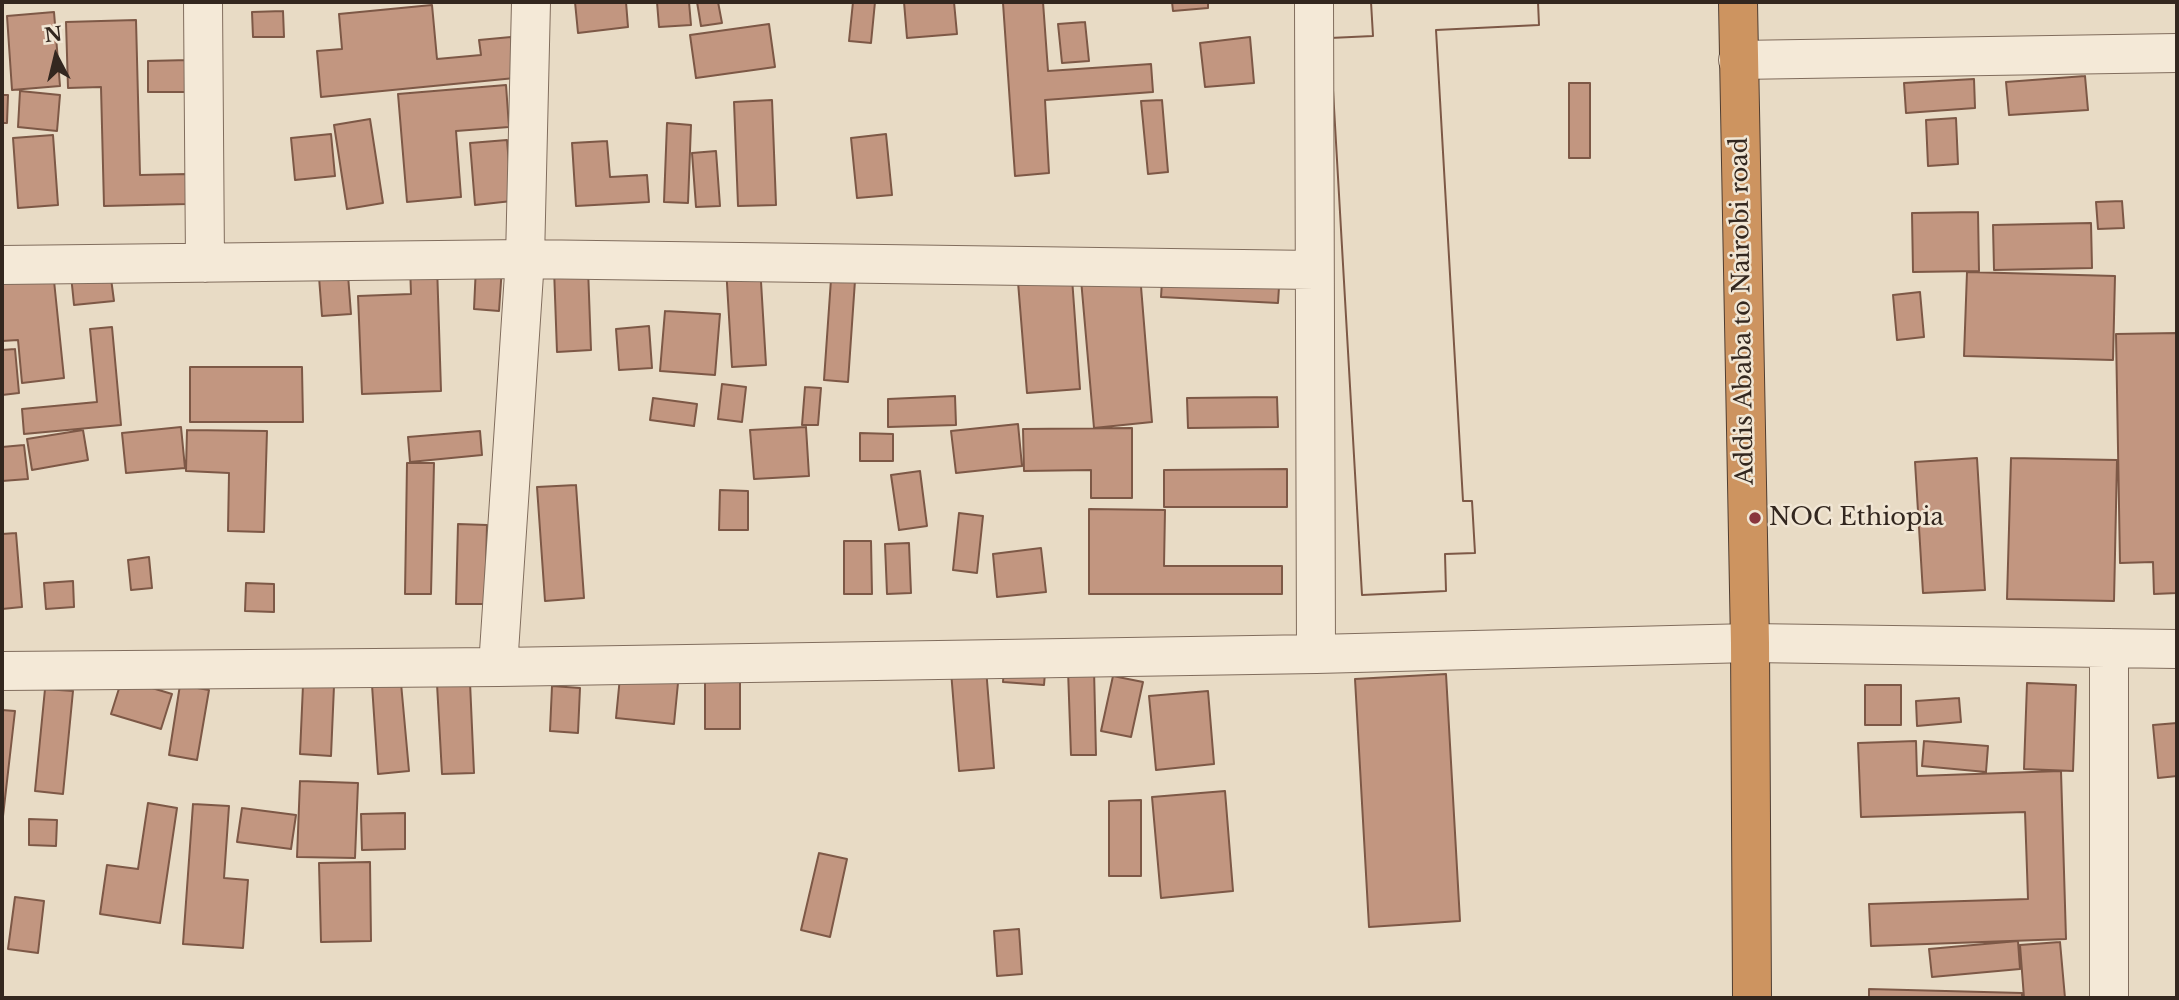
<!DOCTYPE html>
<style>
body{margin:0}
#map{position:relative;width:2179px;height:1000px;overflow:hidden;background:#e8dbc5;font-family:"Libre Baskerville",serif}
canvas{display:block}
.frame{position:absolute;inset:0;border:4px solid #33271f;pointer-events:none}
.north{position:absolute;left:21px;top:21px;width:70px;height:70px;-webkit-text-stroke:5px #f1e6d4;paint-order:stroke;rotate:353deg;font-size:19px;font-weight:700;line-height:28px;text-align:center;color:#33271f}
.north::after{content:'';display:block;margin:auto;width:24px;height:32px;background:#33271f;clip-path:polygon(50% 0,100% 100%,50% 72%,0 100%)}
</style>
<div id="map">
<canvas width="2179" height="1000"></canvas>
<div class="frame"></div>
<div class="north">N</div>
</div>
<script>
const ctx = document.querySelector('canvas').getContext('2d');
ctx.lineJoin = 'round';
function fillPath(path, color) {
  ctx.fillStyle = color;
  ctx.fill(path, 'evenodd');
}
function poly(rows) {
  const path = new Path2D();
  for (const r of rows) {
    path.moveTo(r[0], r[1]);
    for (let i = 2; i < r.length; i += 2) path.lineTo(r[i], r[i + 1]);
  }
  return path;
}
function stroke(path, color, width, dash) {
  ctx.strokeStyle = color;
  ctx.lineWidth = width;
  ctx.lineCap = dash ? 'butt' : 'round';
  ctx.setLineDash(dash || []);
  ctx.stroke(path);
}
function write(font, color, halo, rows, align = 'center') {
  ctx.font = font + ' "Libre Baskerville",serif';
  ctx.lineWidth = 5;
  ctx.setLineDash([]);
  ctx.textBaseline = 'middle';
  ctx.strokeStyle = halo;
  ctx.fillStyle = color;
  for (const [text, x, y, turn = 0] of rows) {
    ctx.save();
    ctx.translate(x, y);
    ctx.rotate((+turn || 0) * Math.PI / 180);
    ctx.textAlign = isNaN(turn) ? turn : align;
    if (halo) ctx.strokeText(text, 0, 0);
    ctx.fillText(text, 0, 0);
    ctx.restore();
  }
}
const building = poly([
 [575,2,626,2,628,27,578,33,575,2],
 [657,2,689,2,691,25,659,27,657,2],
 [697,2,718,2,722,23,701,26,697,2],
 [853,2,875,2,871,43,849,41,853,2],
 [904,2,954,2,957,34,907,38,904,2],
 [1043,2,1048,71,1151,64,1153,92,1045,100,1049,173,1015,176,1003,3,1043,2],
 [1172,2,1208,2,1208,8,1173,11,1172,2],
 [1371,2,1538,2,1539,25,1436,30,1463,501,1472,501,1475,553,1445,554,1446,591,1362,595,1330,38,1373,36,1371,2],
 [1371,2,1538,2,1539,25,1436,30,1463,501,1472,501,1475,553,1445,554,1446,591,1362,595,1330,38,1373,36,1371,2],
 [432,5,437,59,481,55,479,40,511,37,515,78,321,97,317,51,342,49,339,14,432,5],
 [283,11,284,37,253,37,252,12,283,11],
 [54,12,60,86,12,90,7,16,54,12],
 [136,20,140,175,188,174,188,204,104,206,101,87,68,88,66,22,136,20],
 [1085,22,1089,61,1062,63,1058,24,1085,22],
 [769,24,775,67,696,78,690,35,769,24],
 [1250,37,1254,83,1205,87,1200,43,1250,37],
 [189,60,190,92,148,92,148,61,189,60],
 [2085,76,2088,110,2009,115,2006,82,2085,76],
 [1974,79,1975,108,1906,113,1904,83,1974,79],
 [1569,83,1590,83,1590,158,1569,158,1569,83],
 [506,85,509,127,456,131,461,197,407,202,398,94,506,85],
 [20,91,60,95,57,131,18,127,20,91],
 [2,95,8,95,7,123,2,123,2,95],
 [772,100,776,205,738,206,734,102,772,100],
 [1162,100,1168,172,1148,174,1141,101,1162,100],
 [1956,118,1958,164,1928,166,1926,120,1956,118],
 [370,119,383,203,347,209,334,125,370,119],
 [667,123,691,125,688,203,664,202,667,123],
 [331,134,335,176,295,180,291,138,331,134],
 [886,134,892,195,857,198,851,138,886,134],
 [53,135,58,205,18,208,13,138,53,135],
 [507,140,512,201,475,205,470,143,507,140],
 [607,141,610,177,647,175,649,202,576,206,572,143,607,141],
 [716,151,720,206,696,207,692,153,716,151],
 [2122,201,2124,228,2098,229,2096,202,2122,201],
 [1978,212,1979,271,1913,272,1912,213,1978,212],
 [2091,223,2092,268,1994,270,1993,225,2091,223],
 [347,262,351,314,322,316,318,264,347,262],
 [1139,262,1152,422,1094,428,1080,268,1139,262],
 [437,265,441,391,362,394,358,296,411,294,410,266,437,265],
 [760,265,766,365,732,367,726,267,760,265],
 [832,265,856,266,848,382,824,380,832,265],
 [1163,265,1280,271,1278,303,1161,297,1163,265],
 [476,266,502,267,499,311,474,309,476,266],
 [588,268,591,350,557,352,554,269,588,268],
 [53,271,64,378,22,383,18,340,2,341,2,276,53,271],
 [110,271,114,301,74,305,71,275,110,271],
 [1967,272,2115,276,2113,360,1964,356,1967,272],
 [1072,278,1080,389,1027,393,1018,282,1072,278],
 [1920,292,1924,337,1897,340,1893,295,1920,292],
 [665,311,720,314,715,375,660,371,665,311],
 [649,326,652,368,619,370,616,329,649,326],
 [112,327,121,425,24,434,22,409,97,402,90,329,112,327],
 [2177,333,2177,593,2154,594,2153,562,2120,563,2116,334,2177,333],
 [15,349,19,393,2,395,2,350,15,349],
 [190,367,302,367,303,422,190,422,190,367],
 [722,384,746,387,742,422,718,419,722,384],
 [805,387,821,388,818,425,802,425,805,387],
 [955,396,956,425,888,427,888,399,955,396],
 [1277,397,1278,427,1188,428,1187,398,1277,397],
 [653,398,697,404,694,426,650,420,653,398],
 [1018,424,1022,466,956,473,951,431,1018,424],
 [181,427,185,468,126,473,122,433,181,427],
 [806,427,809,476,754,479,750,430,806,427],
 [1132,428,1132,498,1091,498,1091,470,1024,471,1023,429,1132,428],
 [83,430,88,460,32,470,27,439,83,430],
 [187,430,267,431,264,532,228,531,229,473,186,471,187,430],
 [480,431,482,455,410,462,408,437,480,431],
 [860,433,893,434,893,461,860,461,860,433],
 [24,445,28,479,2,481,2,447,24,445],
 [1977,458,1985,590,1923,593,1915,462,1977,458],
 [2011,458,2117,460,2114,601,2007,599,2011,458],
 [407,463,434,463,431,594,405,594,407,463],
 [1287,469,1287,507,1164,507,1164,470,1287,469],
 [920,471,927,526,899,530,891,475,920,471],
 [576,485,584,598,545,601,537,487,576,485],
 [720,490,748,491,748,530,719,530,720,490],
 [1089,509,1165,510,1164,566,1282,566,1282,594,1089,594,1089,509],
 [959,513,983,516,977,573,953,570,959,513],
 [458,524,487,525,485,604,456,604,458,524],
 [16,533,22,607,2,609,2,534,16,533],
 [844,541,871,541,872,594,844,594,844,541],
 [909,543,911,593,887,594,885,544,909,543],
 [1041,548,1046,592,997,597,993,554,1041,548],
 [149,557,152,588,131,590,128,560,149,557],
 [73,581,74,607,46,609,44,583,73,581],
 [246,583,274,584,274,612,245,611,246,583],
 [986,668,994,768,959,771,951,671,986,668],
 [1004,669,1045,673,1044,685,1003,682,1004,669],
 [1094,669,1096,755,1071,755,1068,670,1094,669],
 [1446,674,1460,921,1369,927,1355,679,1446,674],
 [1113,676,1143,682,1131,737,1101,731,1113,676],
 [620,677,678,683,674,724,616,718,620,677],
 [122,679,172,694,161,729,111,714,122,679],
 [470,682,474,773,442,774,437,684,470,682],
 [705,682,740,682,740,729,705,729,705,682],
 [401,683,409,771,378,774,372,685,401,683],
 [2027,683,2076,685,2073,771,2024,769,2027,683],
 [180,685,209,690,197,760,169,755,180,685],
 [303,685,334,686,331,756,300,754,303,685],
 [1865,685,1901,685,1901,725,1865,725,1865,685],
 [552,686,580,688,578,733,550,731,552,686],
 [45,689,73,691,63,794,35,791,45,689],
 [1208,691,1214,764,1156,770,1149,696,1208,691],
 [1959,698,1961,722,1917,726,1916,701,1959,698],
 [2,710,15,711,2,825,2,710],
 [2177,723,2177,776,2158,778,2153,725,2177,723],
 [1916,741,1917,776,2061,771,2066,939,1871,946,1869,904,2028,899,2025,812,1861,817,1858,743,1916,741],
 [1924,741,1988,746,1986,772,1922,766,1924,741],
 [300,781,358,783,355,858,297,857,300,781],
 [1225,791,1233,891,1161,898,1152,797,1225,791],
 [1141,800,1141,876,1109,876,1109,801,1141,800],
 [148,803,177,808,160,923,100,914,107,865,138,869,148,803],
 [193,804,229,806,224,878,248,880,243,948,183,944,193,804],
 [242,808,296,815,291,849,237,842,242,808],
 [405,813,405,849,362,850,361,814,405,813],
 [29,819,57,820,56,846,29,845,29,819],
 [819,853,847,859,830,937,801,930,819,853],
 [370,862,371,941,321,942,319,863,370,862],
 [15,897,44,901,38,953,8,949,15,897],
 [1019,929,1022,974,997,976,994,931,1019,929],
 [2018,941,2020,969,1932,977,1929,949,2018,941],
 [2060,942,2065,998,2024,998,2020,945,2060,942],
 [1869,989,2022,993,2022,998,1869,998,1869,989]
]);
const minor = poly([
 [203,2,205,263],
 [1314,2,1316,654],
 [1738,60,2177,53],
 [2,265,525,259,1314,270],
 [2109,648,2109,998],
 [498,667,525,259,531,2],
 [2,671,498,667,1316,654,1750,643,2177,649]
]);
const highway = poly([
 [1738,2,1750,643,1752,998]
]);
const markers = [
 [1755,518,7,"#89353c"]
];
const streetNames = [
 ["Addis Ababa to Nairobi road",1743,311,-91]
];
const poiNames = [
 ["NOC Ethiopia",1769,518]
];
fillPath(building, '#c29680');
stroke(building, '#7d5846', 2);
stroke(minor, '#816d5d', 40);
stroke(highway, '#4f3d31', 40);
stroke(minor, '#f4e9d7', 38);
stroke(highway, '#cd9460', 38);
for (const [x, y, r, color] of markers) {
  const dot = new Path2D();
  dot.arc(x, y, r, 0, 2 * Math.PI);
  ctx.fillStyle = color;
  ctx.fill(dot);
  stroke(dot, '#f1e6d4', 2.5);
}
write('24px', '#33271f', '#f1e6d4', streetNames);
write('24px', '#33271f', '#f1e6d4', poiNames, 'left');
</script>
